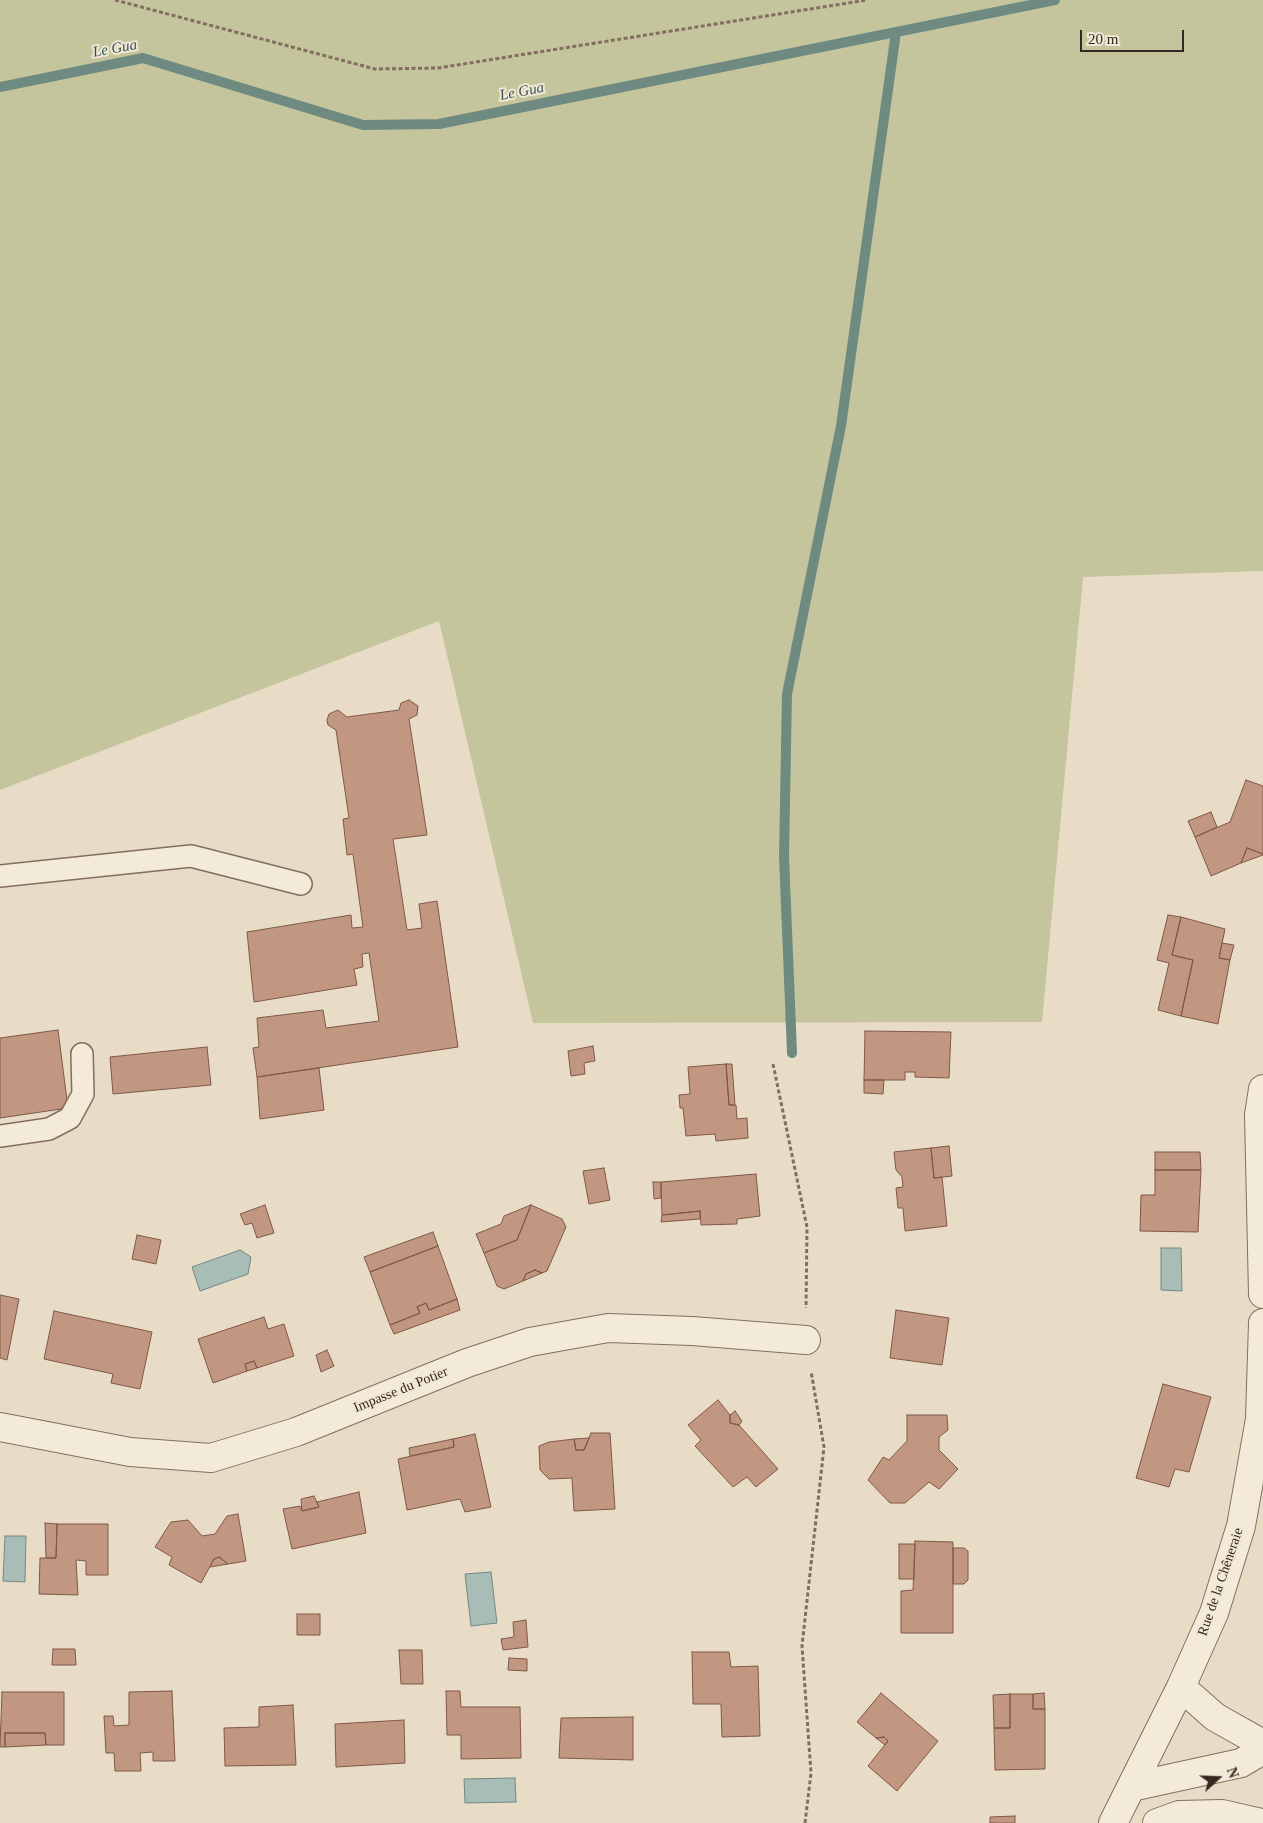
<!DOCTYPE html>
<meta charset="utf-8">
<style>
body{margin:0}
#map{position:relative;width:1263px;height:1823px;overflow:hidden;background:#e9dcc7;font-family:Georgia,serif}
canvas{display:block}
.north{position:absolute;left:1193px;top:1753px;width:50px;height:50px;-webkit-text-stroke:4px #f1e7d5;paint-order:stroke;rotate:70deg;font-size:14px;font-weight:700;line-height:20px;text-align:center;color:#342820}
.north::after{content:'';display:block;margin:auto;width:18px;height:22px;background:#342820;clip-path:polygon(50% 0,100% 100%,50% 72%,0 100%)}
.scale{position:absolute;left:1080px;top:30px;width:104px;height:22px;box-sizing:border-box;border:2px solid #342820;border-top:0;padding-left:6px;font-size:15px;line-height:18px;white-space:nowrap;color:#342820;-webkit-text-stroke:4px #f1e7d5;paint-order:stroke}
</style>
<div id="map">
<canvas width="1263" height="1823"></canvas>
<div class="north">N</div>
<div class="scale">20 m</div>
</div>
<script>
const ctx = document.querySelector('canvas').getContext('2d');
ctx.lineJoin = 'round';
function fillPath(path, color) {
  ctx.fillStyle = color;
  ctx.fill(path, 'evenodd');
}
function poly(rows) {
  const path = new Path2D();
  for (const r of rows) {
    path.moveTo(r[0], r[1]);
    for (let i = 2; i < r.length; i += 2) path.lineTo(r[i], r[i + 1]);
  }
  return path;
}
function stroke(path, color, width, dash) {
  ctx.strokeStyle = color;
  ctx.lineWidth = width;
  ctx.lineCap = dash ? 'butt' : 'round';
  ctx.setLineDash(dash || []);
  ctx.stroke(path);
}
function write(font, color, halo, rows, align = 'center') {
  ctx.font = font + ' Georgia,serif';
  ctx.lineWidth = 4;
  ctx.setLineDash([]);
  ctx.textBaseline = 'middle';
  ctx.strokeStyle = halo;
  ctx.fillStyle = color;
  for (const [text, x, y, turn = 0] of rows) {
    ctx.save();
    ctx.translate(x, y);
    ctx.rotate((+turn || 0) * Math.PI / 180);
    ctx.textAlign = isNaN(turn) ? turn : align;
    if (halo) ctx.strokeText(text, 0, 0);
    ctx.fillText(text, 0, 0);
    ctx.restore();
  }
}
const green = poly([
 [0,0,1263,0,1263,571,1083,577,1042,1022,533,1023,439,621,0,790]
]);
const water = poly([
 [1161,1248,1181,1248,1182,1291,1161,1290,1161,1248],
 [240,1250,251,1257,248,1274,200,1291,192,1267,240,1250],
 [5,1536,26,1536,25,1582,3,1581,5,1536],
 [491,1572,497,1623,471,1626,465,1574,491,1572],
 [515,1778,516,1802,465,1803,464,1779,515,1778]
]);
const stream = poly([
 [0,87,143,58,363,125,439,124,1055,0],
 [792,1053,784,856,787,694,841,426,896,32]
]);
const building = poly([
 [409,700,418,706,417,715,409,719,427,835,393,839,407,930,422,928,419,904,437,901,458,1047,257,1077,253,1048,259,1047,257,1018,323,1010,326,1028,379,1021,369,953,362,954,363,967,354,969,357,985,254,1002,247,932,351,915,352,928,363,927,353,854,347,855,343,819,349,818,336,730,328,725,327,720,329,714,338,710,347,717,399,710,401,703,409,700],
 [1246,780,1263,786,1263,854,1247,848,1241,863,1211,876,1195,837,1230,822,1246,780],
 [1211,812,1217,827,1195,837,1188,821,1211,812],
 [1247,848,1263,854,1263,855,1241,863,1247,848],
 [1168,915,1181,917,1172,955,1193,960,1181,1016,1158,1010,1169,963,1157,960,1168,915],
 [1181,917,1225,929,1219,958,1230,960,1218,1024,1181,1016,1193,960,1172,955,1181,917],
 [1222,943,1234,945,1230,960,1219,958,1222,943],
 [58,1030,68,1108,0,1118,0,1038,58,1030],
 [865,1031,951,1032,949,1078,915,1077,915,1072,905,1072,905,1080,864,1080,865,1031],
 [593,1046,595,1061,584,1063,585,1074,571,1076,568,1051,593,1046],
 [207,1047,211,1085,113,1094,110,1057,207,1047],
 [726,1064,729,1105,736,1105,737,1119,747,1118,748,1138,716,1141,715,1134,686,1136,683,1108,680,1108,679,1095,690,1094,688,1067,726,1064],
 [726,1064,732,1064,735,1105,729,1105,726,1064],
 [319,1068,324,1110,260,1119,257,1077,319,1068],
 [864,1080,884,1080,883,1094,864,1093,864,1080],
 [949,1146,952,1176,934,1178,931,1148,949,1146],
 [931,1148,934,1178,942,1177,947,1226,905,1231,903,1208,898,1208,896,1188,903,1187,902,1177,896,1170,894,1152,931,1148],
 [1155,1152,1200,1152,1201,1170,1155,1170,1155,1152],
 [604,1168,610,1200,589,1204,583,1171,604,1168],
 [1155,1170,1201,1170,1198,1232,1140,1231,1141,1195,1155,1195,1155,1170],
 [756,1174,760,1216,737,1219,737,1224,701,1225,700,1211,662,1215,661,1182,756,1174],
 [653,1182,661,1182,661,1198,654,1199,653,1182],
 [265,1205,274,1233,257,1238,252,1223,245,1225,240,1214,265,1205],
 [531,1205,562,1219,566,1227,547,1271,542,1273,535,1270,526,1274,523,1281,504,1289,497,1286,484,1253,517,1240,531,1205],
 [531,1205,517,1240,484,1253,476,1234,501,1224,504,1216,531,1205],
 [700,1211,700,1219,661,1222,662,1215,700,1211],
 [433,1232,438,1246,370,1272,364,1257,433,1232],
 [137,1235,161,1240,156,1264,132,1259,137,1235],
 [438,1246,457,1299,429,1310,426,1303,417,1307,420,1313,390,1325,370,1272,438,1246],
 [535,1270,542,1273,523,1281,526,1274,535,1270],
 [0,1295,19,1299,7,1360,0,1358,0,1295],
 [457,1299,460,1310,394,1334,390,1325,420,1313,417,1307,426,1303,429,1310,457,1299],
 [896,1310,949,1318,942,1365,890,1358,896,1310],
 [54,1311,152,1332,140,1389,111,1383,113,1374,44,1359,54,1311],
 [264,1317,268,1329,284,1324,294,1356,257,1368,254,1361,245,1364,247,1371,213,1383,198,1339,264,1317],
 [327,1350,334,1366,321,1372,316,1355,327,1350],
 [254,1361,257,1368,247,1371,245,1364,254,1361],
 [1163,1384,1211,1397,1189,1472,1175,1469,1169,1487,1136,1478,1163,1384],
 [718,1400,730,1415,730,1423,739,1425,778,1469,756,1487,747,1477,733,1487,695,1446,701,1440,688,1425,718,1400],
 [735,1411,742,1421,739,1425,730,1423,730,1415,735,1411],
 [907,1415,947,1415,948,1430,939,1437,939,1450,958,1469,939,1489,929,1482,905,1503,890,1503,868,1480,883,1457,889,1460,907,1441,907,1415],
 [591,1433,610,1433,615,1509,574,1511,572,1478,549,1479,540,1470,539,1446,549,1442,574,1439,576,1450,584,1450,591,1433],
 [475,1434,491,1507,465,1512,460,1499,407,1510,398,1459,454,1447,453,1439,475,1434],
 [589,1438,584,1450,576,1450,574,1439,589,1438],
 [453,1439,454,1447,410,1456,409,1448,453,1439],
 [359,1492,366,1533,292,1549,283,1509,300,1506,302,1511,319,1507,317,1502,359,1492],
 [314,1496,319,1507,302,1511,301,1499,314,1496],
 [238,1514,246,1561,228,1564,219,1557,214,1559,201,1583,169,1565,172,1557,155,1547,171,1522,188,1520,202,1536,215,1534,227,1516,238,1514],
 [45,1523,57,1524,56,1558,46,1558,45,1523],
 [57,1524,108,1524,108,1575,86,1575,86,1561,76,1560,78,1595,39,1594,40,1558,56,1558,57,1524],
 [915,1541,953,1542,953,1633,901,1633,901,1591,913,1590,915,1541],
 [899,1544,915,1544,914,1579,899,1579,899,1544],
 [953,1548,964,1548,968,1551,968,1580,964,1584,953,1584,953,1548],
 [219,1557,228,1564,210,1567,214,1559,219,1557],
 [297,1614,320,1614,320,1635,297,1635,297,1614],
 [526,1620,528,1647,503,1650,501,1639,514,1637,513,1622,526,1620],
 [53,1649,75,1649,76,1665,52,1665,53,1649],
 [399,1650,422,1650,423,1684,401,1684,399,1650],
 [692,1652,729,1652,731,1667,758,1666,760,1736,722,1737,721,1704,693,1704,692,1652],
 [509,1658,527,1659,527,1671,508,1670,509,1658],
 [172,1691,175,1761,153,1761,153,1752,140,1753,141,1771,115,1771,114,1753,106,1753,104,1716,113,1716,114,1726,129,1725,129,1692,172,1691],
 [446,1691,460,1691,461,1707,520,1707,521,1758,461,1759,461,1735,447,1735,446,1691],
 [2,1692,64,1692,64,1745,46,1745,45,1733,5,1733,5,1747,0,1747,2,1692],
 [881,1693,938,1741,897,1791,868,1766,888,1741,884,1737,876,1738,857,1722,881,1693],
 [1044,1693,1045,1709,1033,1709,1033,1694,1044,1693],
 [1010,1694,1010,1728,994,1728,993,1695,1010,1694],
 [1010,1694,1033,1694,1033,1709,1045,1709,1045,1769,995,1770,994,1728,1010,1728,1010,1694],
 [293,1705,296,1765,225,1766,224,1728,259,1727,259,1707,293,1705],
 [633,1717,633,1760,559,1758,561,1718,633,1717],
 [404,1720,405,1763,336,1767,335,1724,404,1720],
 [5,1733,45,1733,46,1745,5,1747,5,1733],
 [884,1737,888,1741,885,1745,876,1738,884,1737],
 [1015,1816,1015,1823,990,1823,990,1817,1015,1816]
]);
const path = poly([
 [115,0,375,69,438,68,867,0],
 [773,1064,807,1227,806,1308],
 [805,1823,811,1773,802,1646,824,1447,811,1371]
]);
const lane = poly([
 [0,876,191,856,301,884],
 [0,1136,49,1129,70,1118,83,1094,82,1054]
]);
const street = poly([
 [1263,1089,1259,1115,1263,1294],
 [0,1427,130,1452,211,1458,296,1432,467,1363,530,1342,608,1328,692,1331,806,1340],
 [1181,1687,1215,1717,1263,1744],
 [1131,1787,1241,1763,1263,1750],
 [1113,1823,1181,1687,1214,1613,1241,1526,1260,1419,1263,1323],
 [1157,1823,1179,1815,1222,1814,1261,1823]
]);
const streetNames = [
 ["Impasse du Potier",401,1390,-22],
 ["Rue de la Chêneraie",1221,1582,-71]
];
const waterNames = [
 ["Le Gua",115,49,-10],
 ["Le Gua",522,92,-11]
];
fillPath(green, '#c4c59c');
fillPath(water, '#a7bdb5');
stroke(water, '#6f8a81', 1);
stroke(stream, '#6f8a81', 10);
fillPath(building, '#c29781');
stroke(building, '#7e5847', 1);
stroke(lane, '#826e5e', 24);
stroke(street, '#826e5e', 30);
stroke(path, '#826e5e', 3, [4, 2.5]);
stroke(lane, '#f4ead9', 21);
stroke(street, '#f4ead9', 28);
write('14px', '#342820', '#f1e7d5', streetNames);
write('italic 15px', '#31524d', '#f1e7d5', waterNames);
</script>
